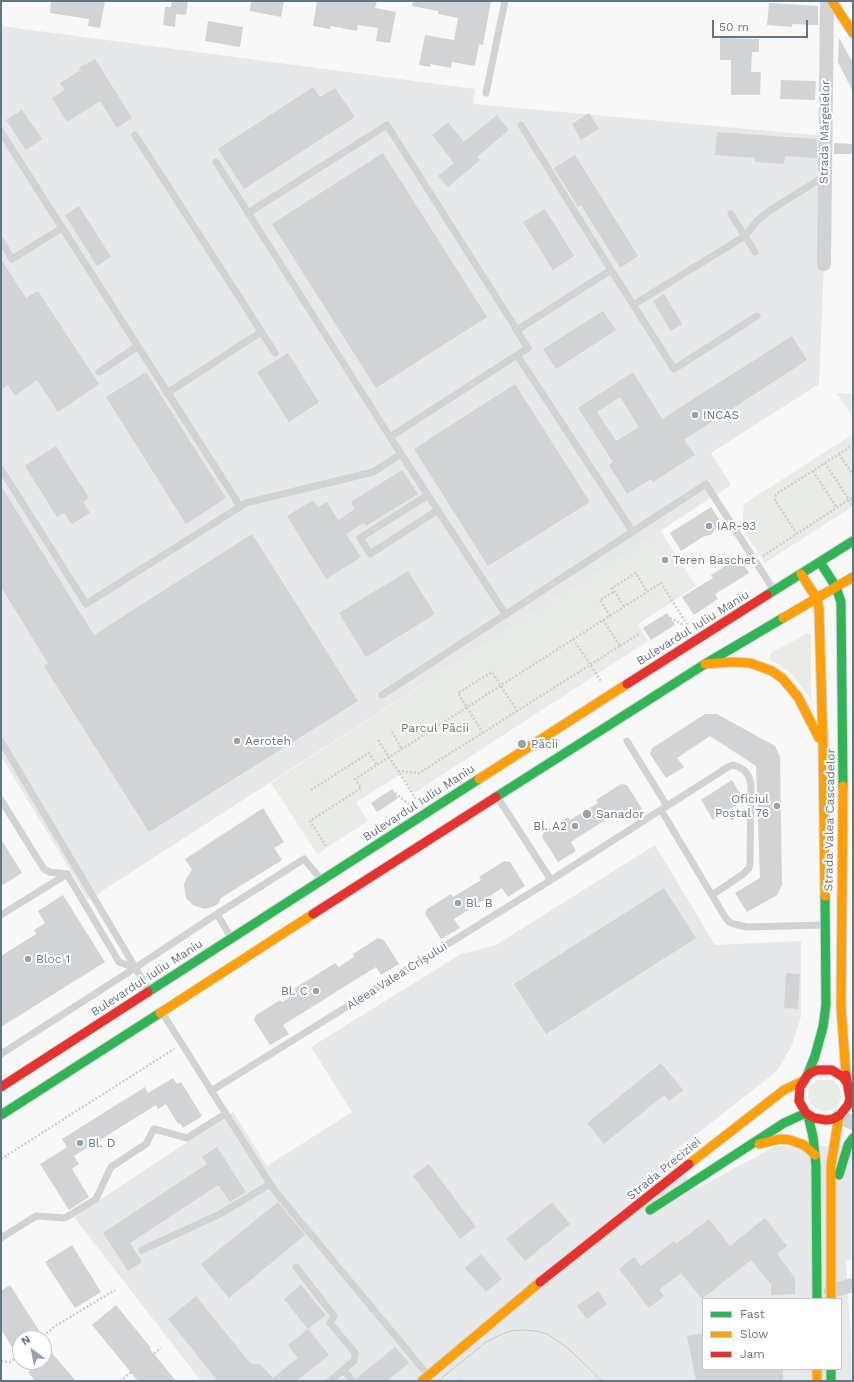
<!DOCTYPE html>
<meta charset="utf-8">
<style>
body{margin:0}
#map{position:relative;width:854px;height:1382px;overflow:hidden;background:#f8f8f8;font-family:"Work Sans",sans-serif}
canvas{display:block}
.frame{position:absolute;inset:0;border:2px solid #637483;pointer-events:none}
.legend{position:absolute;left:702px;top:1298px;width:140px;height:72px;box-sizing:border-box;background:#fff;border:1px solid #c1c7cd;margin:0;padding:5px 7px;list-style:none;font-size:12px;color:#637483}
.legend li{display:flex;align-items:center;gap:8px;height:20px}
.legend b{width:20px;border:1px solid #c1c7cd}
.north{position:absolute;left:12px;top:1330px;width:40px;height:40px;box-sizing:border-box;background:#fff;border:1px solid #c1c7cd;border-radius:50%;rotate:328deg;font-size:11px;font-weight:700;line-height:16px;text-align:center;color:#637483}
.north::after{content:'';display:block;margin:auto;width:14px;height:18px;background:#97a2ac;clip-path:polygon(50% 0,100% 100%,50% 72%,0 100%)}
.scale{position:absolute;left:712px;top:20px;width:96px;height:18px;box-sizing:border-box;border:2px solid #637483;border-top:0;padding-left:5px;font-size:12px;line-height:14px;white-space:nowrap;color:#637483;-webkit-text-stroke:3px #fff;paint-order:stroke}
</style>
<div id="map">
<canvas width="854" height="1382"></canvas>
<div class="frame"></div>
<ul class="legend">
<li><b style="height:5px;background:#30b455"></b>Fast</li>
<li><b style="height:5px;background:#ff9f0a"></b>Slow</li>
<li><b style="height:5px;background:#e5322d"></b>Jam</li>
</ul>
<div class="north">N</div>
<div class="scale">50 m</div>
</div>
<script>
const ctx = document.querySelector('canvas').getContext('2d');
ctx.lineJoin = 'round';
function fillPath(path, color) {
  ctx.fillStyle = color;
  ctx.fill(path, 'evenodd');
}
function poly(rows) {
  const path = new Path2D();
  for (const r of rows) {
    path.moveTo(r[0], r[1]);
    for (let i = 2; i < r.length; i += 2) path.lineTo(r[i], r[i + 1]);
  }
  return path;
}
function stroke(path, color, width, dash) {
  ctx.strokeStyle = color;
  ctx.lineWidth = width;
  ctx.lineCap = dash ? 'butt' : 'round';
  ctx.setLineDash(dash || []);
  ctx.stroke(path);
}
function write(font, color, halo, rows, align = 'center') {
  ctx.font = font + ' "Work Sans",sans-serif';
  ctx.lineWidth = 4;
  ctx.setLineDash([]);
  ctx.textBaseline = 'middle';
  ctx.strokeStyle = halo;
  ctx.fillStyle = color;
  for (const [text, x, y, turn = 0] of rows) {
    ctx.save();
    ctx.translate(x, y);
    ctx.rotate((+turn || 0) * Math.PI / 180);
    ctx.textAlign = isNaN(turn) ? turn : align;
    if (halo) ctx.strokeText(text, 0, 0);
    ctx.fillText(text, 0, 0);
    ctx.restore();
  }
}
const built = poly([
 [1,26,475,89,474,104,825,136,824,264,819,384,711,453,731,485,88,900,1,756],
 [655,845,715,945,801,941,801,1016,792,1045,777,1071,670,1155,696,1189,776,1146,853,1146,853,1260,846,1261,852,1363,853,1363,853,1381,201,1381,74,1217,233,1112,267,1166,352,1112,311,1047,461,954,496,945],
 [703,1299,841,1299,841,1369,703,1369]
]);
const green = poly([
 [837,393,853,394,853,418],
 [853,434,853,506,765,563,742,528,744,504],
 [660,530,696,586,638,624,648,641,414,793,401,774,356,802,368,821,317,854,271,783],
 [808,633,810,634,811,636,811,701,808,695,795,677,787,670,771,660,769,658,771,653],
 [817,1080,833,1080,840,1088,841,1100,834,1109,823,1111,813,1107,808,1098,809,1088]
]);
const building = poly([
 [51,1,105,1,100,28,88,26,89,19,50,13],
 [172,1,188,1,186,15,176,14,175,27,163,25,165,7,171,7],
 [251,1,284,1,281,17,250,11],
 [317,1,377,1,375,8,396,12,390,43,376,41,378,28,358,25,357,31,331,26,330,29,313,26],
 [413,1,491,1,483,45,479,44,475,66,452,62,451,68,430,64,430,67,419,65,425,35,454,40,458,18,438,14,438,11,412,6],
 [769,3,818,6,818,25,792,24,792,27,767,25],
 [208,21,243,27,240,47,205,41],
 [720,38,759,39,759,52,752,52,751,72,761,72,760,95,731,95,731,60,720,60],
 [839,38,853,63,853,92,838,62],
 [95,59,132,118,117,128,100,101,67,122,52,98,65,90,60,83,81,70,79,68],
 [781,80,816,81,815,100,780,99],
 [313,87,320,97,335,88,355,117,244,189,218,149],
 [22,110,42,139,26,150,6,120],
 [589,113,599,129,581,140,572,124],
 [497,115,509,130,477,157,480,160,448,187,438,176,454,163,432,135,448,122,464,142],
 [717,132,817,139,817,158,785,156,784,164,755,162,755,158,715,155],
 [834,143,853,144,853,154,834,154],
 [383,153,487,317,376,388,272,224],
 [575,155,638,256,620,268,581,205,578,207,554,168],
 [79,206,111,257,97,266,65,215],
 [545,209,574,256,553,270,523,222],
 [1,259,26,298,38,291,99,384,58,412,37,380,15,396,8,385,1,390],
 [664,294,682,324,671,331,653,301],
 [603,311,616,330,556,369,543,349],
 [792,336,807,360,684,440,695,455,653,482,651,479,627,494,609,465,613,462,578,408,633,372,662,419],
 [620,397,639,427,616,441,597,412],
 [288,353,319,402,289,422,257,372],
 [146,372,226,498,186,524,106,397],
 [515,384,590,502,488,566,414,449],
 [56,446,89,498,83,502,90,513,72,524,64,513,57,517,25,466],
 [402,470,418,494,366,526,364,523,346,534,361,557,326,579,287,516,313,500,318,507,327,502,338,520,355,509,351,502],
 [1,486,94,635,252,534,358,701,149,832,44,666,48,663,1,587],
 [711,507,722,524,715,529,711,535,704,536,681,551,670,533],
 [739,557,749,573,715,594,718,599,694,615,682,597,713,578,711,575],
 [408,571,435,614,366,657,339,613],
 [667,613,675,625,651,640,643,628],
 [705,714,717,714,775,746,780,757,782,885,777,895,747,912,735,893,760,878,756,766,710,736,677,758,684,767,666,778,650,754,652,748],
 [732,780,744,800,713,820,701,800],
 [621,784,627,785,642,809,625,820,619,811,571,842,576,851,558,862,542,837,544,832,568,817,570,820,598,803,596,800],
 [392,789,398,798,377,812,371,803],
 [263,808,284,842,274,848,282,860,221,898,218,904,214,906,205,909,198,907,193,905,186,898,185,893,184,885,186,879,192,870,185,859],
 [1,839,22,873,1,886],
 [504,861,510,862,525,886,508,897,502,888,454,919,460,928,441,939,425,914,427,909,451,894,453,897,481,880,479,877],
 [664,888,696,938,546,1034,514,984],
 [63,895,105,962,1,1027,1,956,36,934,34,930,45,923,38,911],
 [378,938,384,940,399,964,381,975,376,967,283,1025,289,1034,270,1045,254,1020,256,1015,280,1000,282,1002,296,994,295,988,335,963,339,967,354,957,353,954],
 [786,973,800,974,798,1009,784,1008],
 [661,1063,683,1090,669,1101,664,1095,604,1144,587,1123],
 [173,1078,177,1084,181,1082,202,1116,183,1128,180,1123,178,1124,166,1104,158,1109,156,1105,74,1156,79,1164,72,1169,89,1197,69,1210,40,1164,67,1147,62,1139,145,1087,148,1093],
 [217,1147,246,1192,230,1202,218,1185,130,1243,142,1262,128,1271,103,1233,207,1164,202,1157],
 [429,1164,476,1227,460,1239,413,1176],
 [278,1202,305,1235,229,1298,201,1264],
 [552,1202,570,1224,525,1261,506,1239],
 [765,1218,787,1246,777,1254,795,1278,795,1294,771,1295,771,1284,751,1260,702,1299,681,1273,659,1290,664,1296,649,1308,619,1269,634,1257,641,1266,674,1241,676,1244,709,1219,730,1246],
 [72,1245,101,1292,75,1308,45,1262],
 [481,1254,502,1279,486,1292,465,1268],
 [10,1285,40,1332,30,1338,20,1338,20,1344,13,1349,1,1329,1,1291],
 [301,1285,326,1315,308,1329,284,1299],
 [598,1291,607,1304,587,1319,577,1306],
 [196,1296,250,1363,261,1365,273,1378,298,1358,288,1345,308,1329,329,1355,296,1381,218,1381,168,1319],
 [116,1305,151,1348,150,1349,176,1381,138,1381,92,1325],
 [703,1333,703,1369,783,1369,783,1381,696,1381,687,1336],
 [395,1347,409,1363,387,1381,358,1381,357,1378],
 [52,1353,76,1381,35,1381,28,1372,41,1362,44,1362,44,1359]
]);
const path = poly([
 [839,454,853,475],
 [825,463,853,506],
 [813,471,837,508],
 [797,534,775,500,776,495,778,493,853,445],
 [763,556,853,497],
 [624,606,612,588,636,573,647,592],
 [610,616,600,600,615,591],
 [670,618,686,626],
 [573,639,601,681],
 [620,646,640,633],
 [392,732,402,749],
 [483,733,458,693,492,672,517,711],
 [378,740,416,799],
 [398,771,419,773,620,646,603,620],
 [311,790,369,753,377,765],
 [395,793,409,804],
 [326,846,310,821,361,788,355,779,661,583,688,626],
 [1,1159,174,1049],
 [40,1338,57,1325,115,1290],
 [1,1361,10,1362,20,1354],
 [120,1381,161,1348],
 [459,1381,461,1380]
]);
const lane = poly([
 [486,93,505,1],
 [521,125,611,270],
 [1,132,240,506],
 [135,135,275,353],
 [216,162,390,437],
 [248,213,387,125,517,330,611,270,674,369,757,316],
 [731,214,755,252],
 [1,241,12,259,62,228],
 [633,305,745,236,757,221,769,211,825,176],
 [515,328,528,348,517,355],
 [99,372,138,346],
 [167,393,261,332],
 [1,469,86,604,246,503,373,472,401,454],
 [428,495,360,538,370,554,438,510],
 [506,615,390,437,517,355,633,532],
 [382,695,706,484,773,589],
 [1,741,148,989],
 [627,741,667,806],
 [498,798,551,880],
 [1,800,44,869,49,872,67,874],
 [661,810,725,917,729,922,734,924,747,927,825,925],
 [67,874,119,962,135,968],
 [217,914,230,936],
 [1,915,67,874],
 [163,1014,274,1190,428,1375],
 [1,1054,135,968,217,914,304,859,320,878],
 [211,1091,551,880,728,767,733,765,739,767,745,771,749,777,751,784,750,864,749,868,742,875,712,895],
 [1,1238,36,1216,65,1218,96,1199,111,1167,146,1144,154,1129,187,1138,225,1114],
 [142,1250,220,1214,270,1184],
 [296,1267,334,1316,330,1323,355,1353,354,1361,330,1381],
 [343,1370,353,1381]
]);
const street = poly([
 [824,264,827,1],
 [839,1116,853,1123],
 [831,1291,853,1285]
]);
const fast = poly([
 [820,562,836,587,841,602,843,786],
 [767,595,853,541],
 [496,797,705,664,783,618],
 [148,992,479,779],
 [807,1076,815,1056,823,1027,826,1005,825,896],
 [1,1115,160,1013],
 [808,1115,813,1137,816,1165,817,1299],
 [839,1175,848,1145,853,1138],
 [650,1210,784,1123,806,1113],
 [831,1369,831,1381]
]);
const slow = poly([
 [832,1,853,33],
 [801,574,817,599,819,609,823,745,825,896],
 [783,618,853,577],
 [705,664,732,662,750,663,772,671,782,678,798,697,819,738],
 [479,779,627,684],
 [843,786,841,1007,846,1075],
 [160,1013,313,914],
 [759,1144,780,1139,790,1140,804,1145,815,1155],
 [689,1164,784,1090,803,1081],
 [831,1299,831,1165,839,1116],
 [817,1369,817,1381],
 [422,1381,540,1282]
]);
const jam = poly([
 [627,684,767,595],
 [313,914,496,797],
 [846,1075,850,1099,848,1105,840,1115,833,1119,826,1120,814,1118,806,1113,799,1101,800,1087,807,1076,812,1072,818,1070,832,1070,843,1077,847,1083],
 [1,1087,148,992],
 [540,1282,689,1164]
]);
const tram = poly([
 [438,1381,486,1342,498,1336,510,1331,523,1330,536,1331,547,1334,558,1341,572,1352,602,1381]
]);
const markers = [
 [695,415,4,"#97a2ac"],
 [709,526,4,"#97a2ac"],
 [665,560,4,"#97a2ac"],
 [237,741,4,"#97a2ac"],
 [522,744,5,"#97a2ac"],
 [777,806,4,"#97a2ac"],
 [587,814,5,"#97a2ac"],
 [575,826,4,"#97a2ac"],
 [458,903,4,"#97a2ac"],
 [28,959,4,"#97a2ac"],
 [316,991,4,"#97a2ac"],
 [80,1143,4,"#97a2ac"]
];
const streetNames = [
 ["Strada Mărgelelor",825,132,-89],
 ["Bulevardul Iuliu Maniu",693,628,-32],
 ["Bulevardul Iuliu Maniu",419,803,-33],
 ["Strada Valea Cascadelor",830,820,-89],
 ["Aleea Valea Crișului",397,976,-32],
 ["Bulevardul Iuliu Maniu",147,978,-33],
 ["Strada Preciziei",664,1169,-39]
];
const poiNames = [
 ["INCAS",703,415],
 ["IAR-93",717,526],
 ["Teren Baschet",673,560],
 ["Aeroteh",245,741],
 ["Păcii",531,744],
 ["Oficiul",769,799,"right"],
 ["Poștal 76",769,813,"right"],
 ["Sanador",596,814],
 ["Bl. A2",567,826,"right"],
 ["Bl. B",466,903],
 ["Bloc 1",36,959],
 ["Bl. C",308,991,"right"],
 ["Bl. D",88,1143]
];
const parkNames = [
 ["Parcul Păcii",435,728]
];
fillPath(built, '#e7e8e9');
fillPath(green, '#e8ebe6');
fillPath(building, '#d2d3d4');
stroke(fast, '#d5d6d7', 11);
stroke(slow, '#d5d6d7', 11);
stroke(jam, '#d5d6d7', 11);
stroke(path, '#cececf', 2.5, [2, 2]);
stroke(lane, '#d0d2d3', 7);
stroke(street, '#d0d2d3', 14);
stroke(fast, '#30b455', 9);
stroke(slow, '#ff9f0a', 9);
stroke(jam, '#e5322d', 9);
stroke(tram, '#c6c8c8', 1);
for (const [x, y, r, color] of markers) {
  const dot = new Path2D();
  dot.arc(x, y, r, 0, 2 * Math.PI);
  ctx.fillStyle = color;
  ctx.fill(dot);
  stroke(dot, '#fff', 1.5);
}
write('12px', '#637483', '#fff', streetNames);
write('12px', '#637483', '#fff', poiNames, 'left');
write('12px', '#667a62', '#fff', parkNames);
</script>
